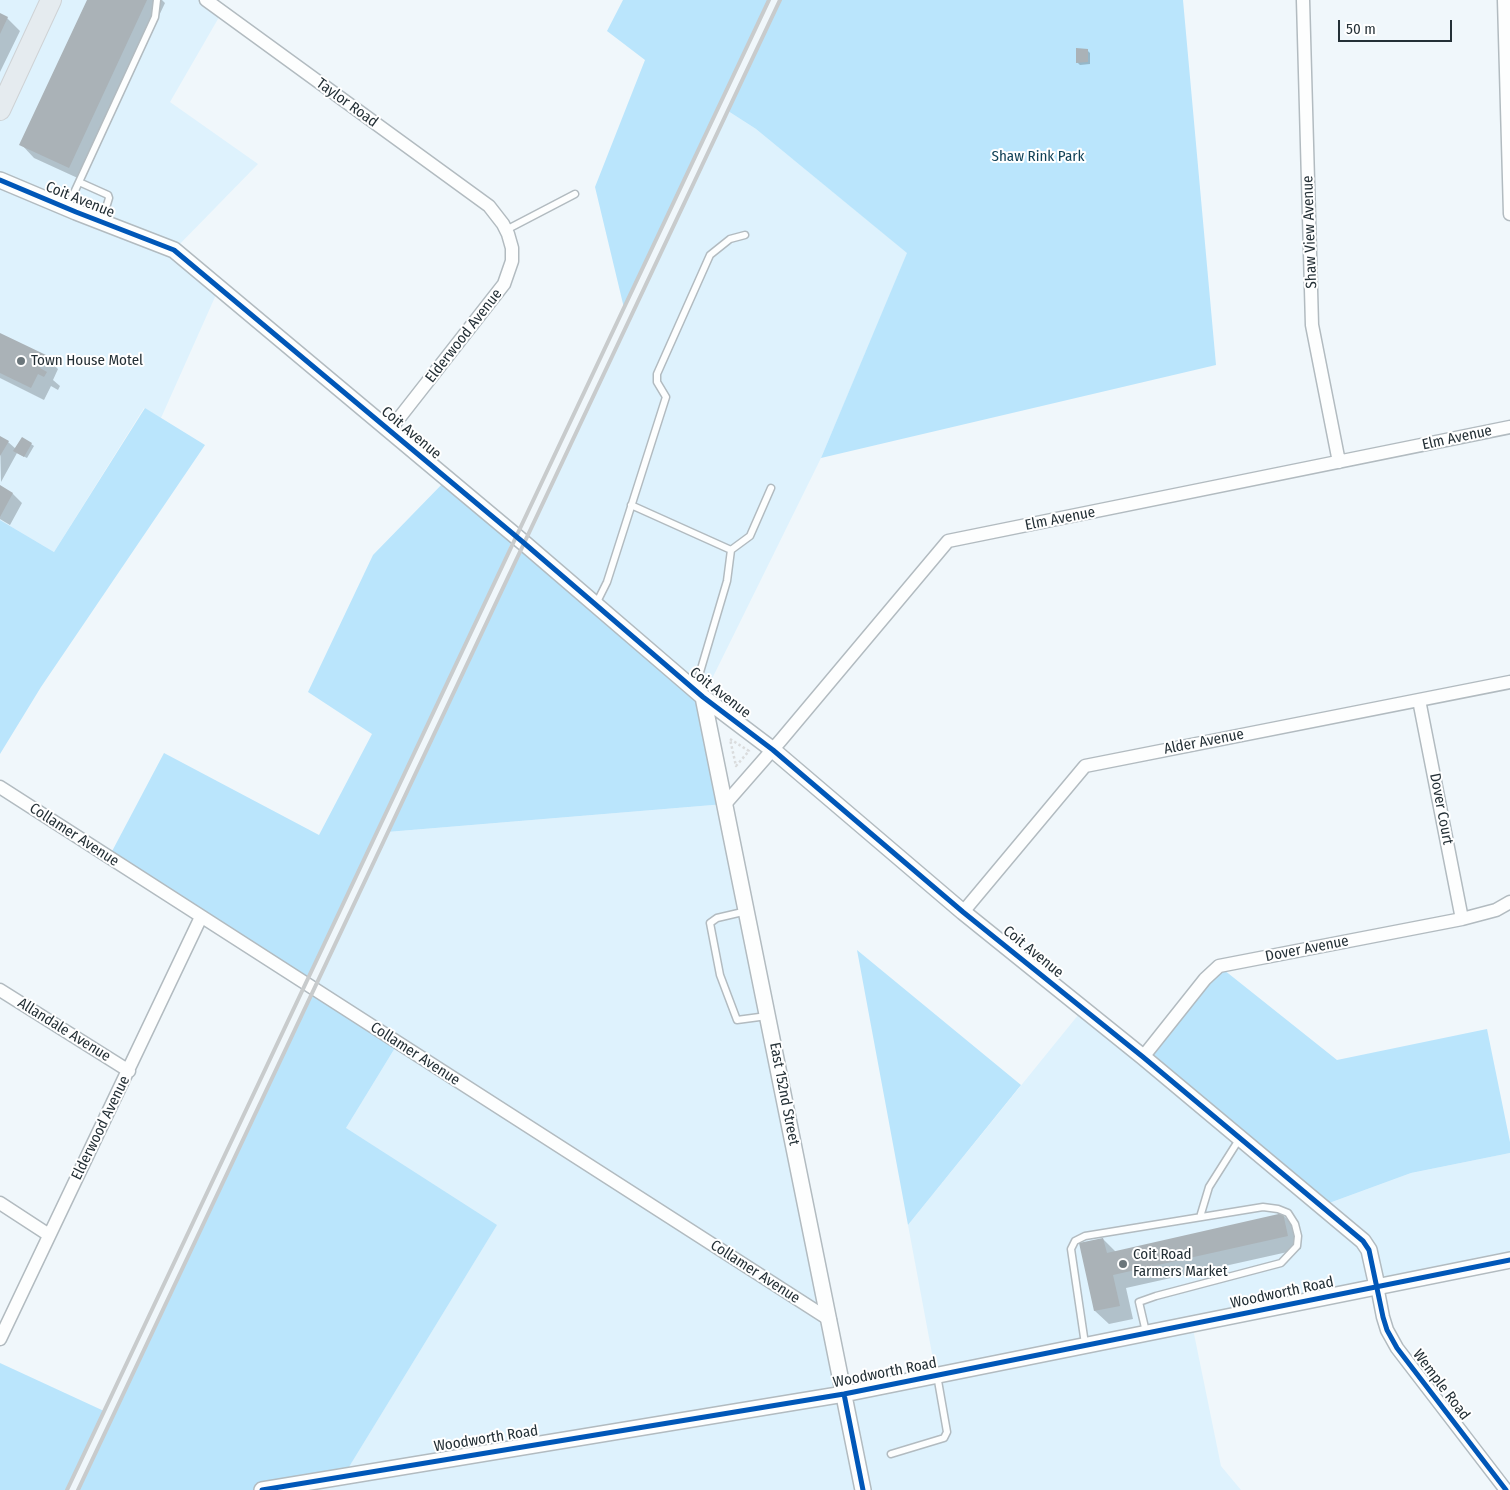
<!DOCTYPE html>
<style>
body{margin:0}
#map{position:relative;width:1510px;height:1490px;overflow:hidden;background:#f0f7fb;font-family:"Fira Sans Condensed",sans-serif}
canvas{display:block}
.scale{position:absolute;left:1338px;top:20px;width:114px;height:22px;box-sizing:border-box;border:2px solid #243036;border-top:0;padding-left:6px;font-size:15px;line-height:18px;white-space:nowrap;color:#243036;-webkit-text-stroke:4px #fff;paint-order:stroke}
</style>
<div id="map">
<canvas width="1510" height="1490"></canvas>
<div class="scale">50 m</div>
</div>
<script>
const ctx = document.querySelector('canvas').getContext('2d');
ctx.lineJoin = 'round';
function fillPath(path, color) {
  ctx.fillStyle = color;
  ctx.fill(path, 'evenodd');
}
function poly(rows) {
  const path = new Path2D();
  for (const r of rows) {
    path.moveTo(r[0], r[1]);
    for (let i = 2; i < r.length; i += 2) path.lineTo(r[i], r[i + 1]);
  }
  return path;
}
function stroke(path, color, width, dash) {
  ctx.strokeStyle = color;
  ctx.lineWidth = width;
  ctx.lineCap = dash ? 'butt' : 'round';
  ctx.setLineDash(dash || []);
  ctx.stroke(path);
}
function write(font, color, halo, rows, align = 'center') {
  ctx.font = font + ' "Fira Sans Condensed",sans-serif';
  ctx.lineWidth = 4;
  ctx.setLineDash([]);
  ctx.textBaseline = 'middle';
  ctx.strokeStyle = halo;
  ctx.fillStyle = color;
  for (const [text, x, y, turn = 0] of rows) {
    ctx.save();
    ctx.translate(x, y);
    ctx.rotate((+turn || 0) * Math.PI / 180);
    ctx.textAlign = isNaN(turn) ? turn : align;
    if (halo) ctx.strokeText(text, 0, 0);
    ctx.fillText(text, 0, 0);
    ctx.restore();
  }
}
const built = poly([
 [0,0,206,0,222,12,170,102,258,164,174,250,219,288,161,418,144,408,54,552,0,520],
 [728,111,756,129,908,253,821,458,703,697,524,543],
 [725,804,844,1394,936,1375,908,1225,1083,1009,1321,1206,1411,1173,1510,1153,1510,1260,1192,1324,1221,1466,1241,1490,262,1490,346,1128,398,1043,316,990,321,973,387,832]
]);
const green = poly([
 [623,0,769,0,624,308,595,187,645,60,607,31],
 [780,0,1183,0,1216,365,821,458,907,253,756,129,728,111],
 [145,408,205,445,41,687,0,754,0,520,54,552],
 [447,479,514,535,504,561,305,983,109,857,164,753,319,835,372,734,308,692,373,555],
 [524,543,703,697,725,804,387,832],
 [857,950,1021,1085,908,1225],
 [1219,966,1337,1060,1487,1029,1510,1142,1510,1153,1411,1173,1321,1206,1143,1057],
 [316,990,398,1043,346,1128,497,1225,344,1475,262,1490,78,1490,304,1010],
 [0,1363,104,1411,67,1490,0,1490]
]);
const shadow = poly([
 [89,0,162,0,165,3,82,180,34,158,21,144],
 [0,15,7,18,20,31,0,72],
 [1087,50,1090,53,1090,64,1080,65,1077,62],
 [0,335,45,356,58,369,53,380,60,386,58,390,51,386,44,400,0,378],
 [0,437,8,442,16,449,31,444,34,446,27,458,17,453,1,482],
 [0,487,13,494,22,503,10,525,0,519],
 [1283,1215,1296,1228,1301,1249,1126,1288,1133,1319,1109,1324,1095,1311,1080,1244,1103,1239,1116,1252]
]);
const building = poly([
 [87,0,147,0,69,168,19,145],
 [0,13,8,17,0,34],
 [1076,48,1088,49,1088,62,1076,63],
 [0,333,46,355,40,368,47,372,44,377,38,374,31,388,0,373],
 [0,436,9,441,0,456],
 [22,437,32,443,24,457,13,451],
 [0,485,13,493,0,517],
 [1283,1213,1288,1236,1113,1275,1120,1306,1094,1311,1079,1243,1103,1238,1107,1253]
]);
const path = poly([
 [730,739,749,751,736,766,730,739]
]);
const service = poly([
 [79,182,108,195,109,198,102,221],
 [67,208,155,17,157,0],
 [506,230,575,194],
 [631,505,731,550],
 [596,604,607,582,666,397,657,382,657,374,710,255,730,239,745,235],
 [695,689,727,581,731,550,750,536,771,488],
 [747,911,717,918,710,923,720,975,737,1020,767,1016],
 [1200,1217,1209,1187,1240,1138],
 [1085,1344,1071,1249,1075,1241,1085,1236,1263,1207,1278,1209,1288,1213,1295,1224,1298,1236,1297,1246,1281,1263,1156,1296,1139,1302,1146,1332],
 [891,1454,944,1438,947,1432,937,1375]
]);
const minor = poly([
 [206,0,489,206,503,224,508,234,512,248,512,261,504,284,389,431],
 [1303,0,1312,325,1339,462],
 [1504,0,1510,214],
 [1419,700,1462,919],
 [0,787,830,1320],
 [725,804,781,740,948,541,1510,427],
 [963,912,1085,766,1510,682],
 [0,990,129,1071],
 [1143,1057,1205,979,1219,966,1462,919,1496,910,1510,902],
 [0,1203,49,1235],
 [1377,1286,1383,1317,1387,1330,1397,1348,1506,1490],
 [0,1339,201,917]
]);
const tertiary = poly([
 [0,180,76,212,174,250,524,543,703,697,773,750,963,912,1143,1057,1363,1241,1369,1250,1377,1286],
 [703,697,863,1490],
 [262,1490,844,1394,1510,1260]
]);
const primary = poly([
 [0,110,51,0]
]);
const rail = poly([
 [67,1490,769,0],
 [78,1490,780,0]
]);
const cycleway = poly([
 [0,180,76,212,174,250,524,543,703,697,773,750,963,912,1143,1057,1363,1241,1369,1250,1383,1317,1387,1330,1397,1348,1506,1490],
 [844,1394,863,1490],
 [262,1490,844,1394,1510,1260]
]);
const markers = [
 [21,361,5,"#6b767b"],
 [1123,1264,5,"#6b767b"]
];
const streetNames = [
 ["Taylor Road",347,103,36],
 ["Coit Avenue",80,200,22],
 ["Shaw View Avenue",1310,232,-92],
 ["Elderwood Avenue",464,336,-52],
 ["Coit Avenue",411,433,40],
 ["Elm Avenue",1457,438,-12],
 ["Elm Avenue",1060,519,-11],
 ["Coit Avenue",720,693,38],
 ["Alder Avenue",1204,742,-11],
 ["Dover Court",1441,809,79],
 ["Collamer Avenue",74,835,33],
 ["Dover Avenue",1307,949,-11],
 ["Coit Avenue",1033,952,39],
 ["Allandale Avenue",64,1030,32],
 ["Collamer Avenue",415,1054,33],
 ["East 152nd Street",784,1094,79],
 ["Elderwood Avenue",101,1128,-64],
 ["Collamer Avenue",755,1272,33],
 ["Woodworth Road",1282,1293,-12],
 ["Woodworth Road",885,1373,-11],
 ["Wemple Road",1441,1385,53],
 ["Woodworth Road",486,1439,-9]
];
const parkNames = [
 ["Shaw Rink Park",1038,157]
];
const poiNames = [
 ["Town House Motel",31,361],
 ["Coit Road",1133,1255],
 ["Farmers Market",1133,1272]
];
fillPath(built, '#def2fd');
fillPath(green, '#bae5fc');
fillPath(shadow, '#0003');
fillPath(building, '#aab2b7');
stroke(service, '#b2bbc0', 9);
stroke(minor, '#b2bbc0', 15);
stroke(tertiary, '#b2bbc0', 18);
stroke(primary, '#ced2d5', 22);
stroke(path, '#dadcdd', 2.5, [2.5, 2.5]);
stroke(service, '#fdfefe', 6);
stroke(minor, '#fdfefe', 12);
stroke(tertiary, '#fdfefe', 15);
stroke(primary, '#e5ebef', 20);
stroke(rail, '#c8cbcc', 4);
stroke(cycleway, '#0057b8', 5);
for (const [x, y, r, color] of markers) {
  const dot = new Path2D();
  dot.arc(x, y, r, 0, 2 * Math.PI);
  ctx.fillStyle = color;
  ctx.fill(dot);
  stroke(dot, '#fff', 2);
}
write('15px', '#243036', '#fff', streetNames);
write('15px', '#0d3f55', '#fff', parkNames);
write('15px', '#243036', '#fff', poiNames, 'left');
</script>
